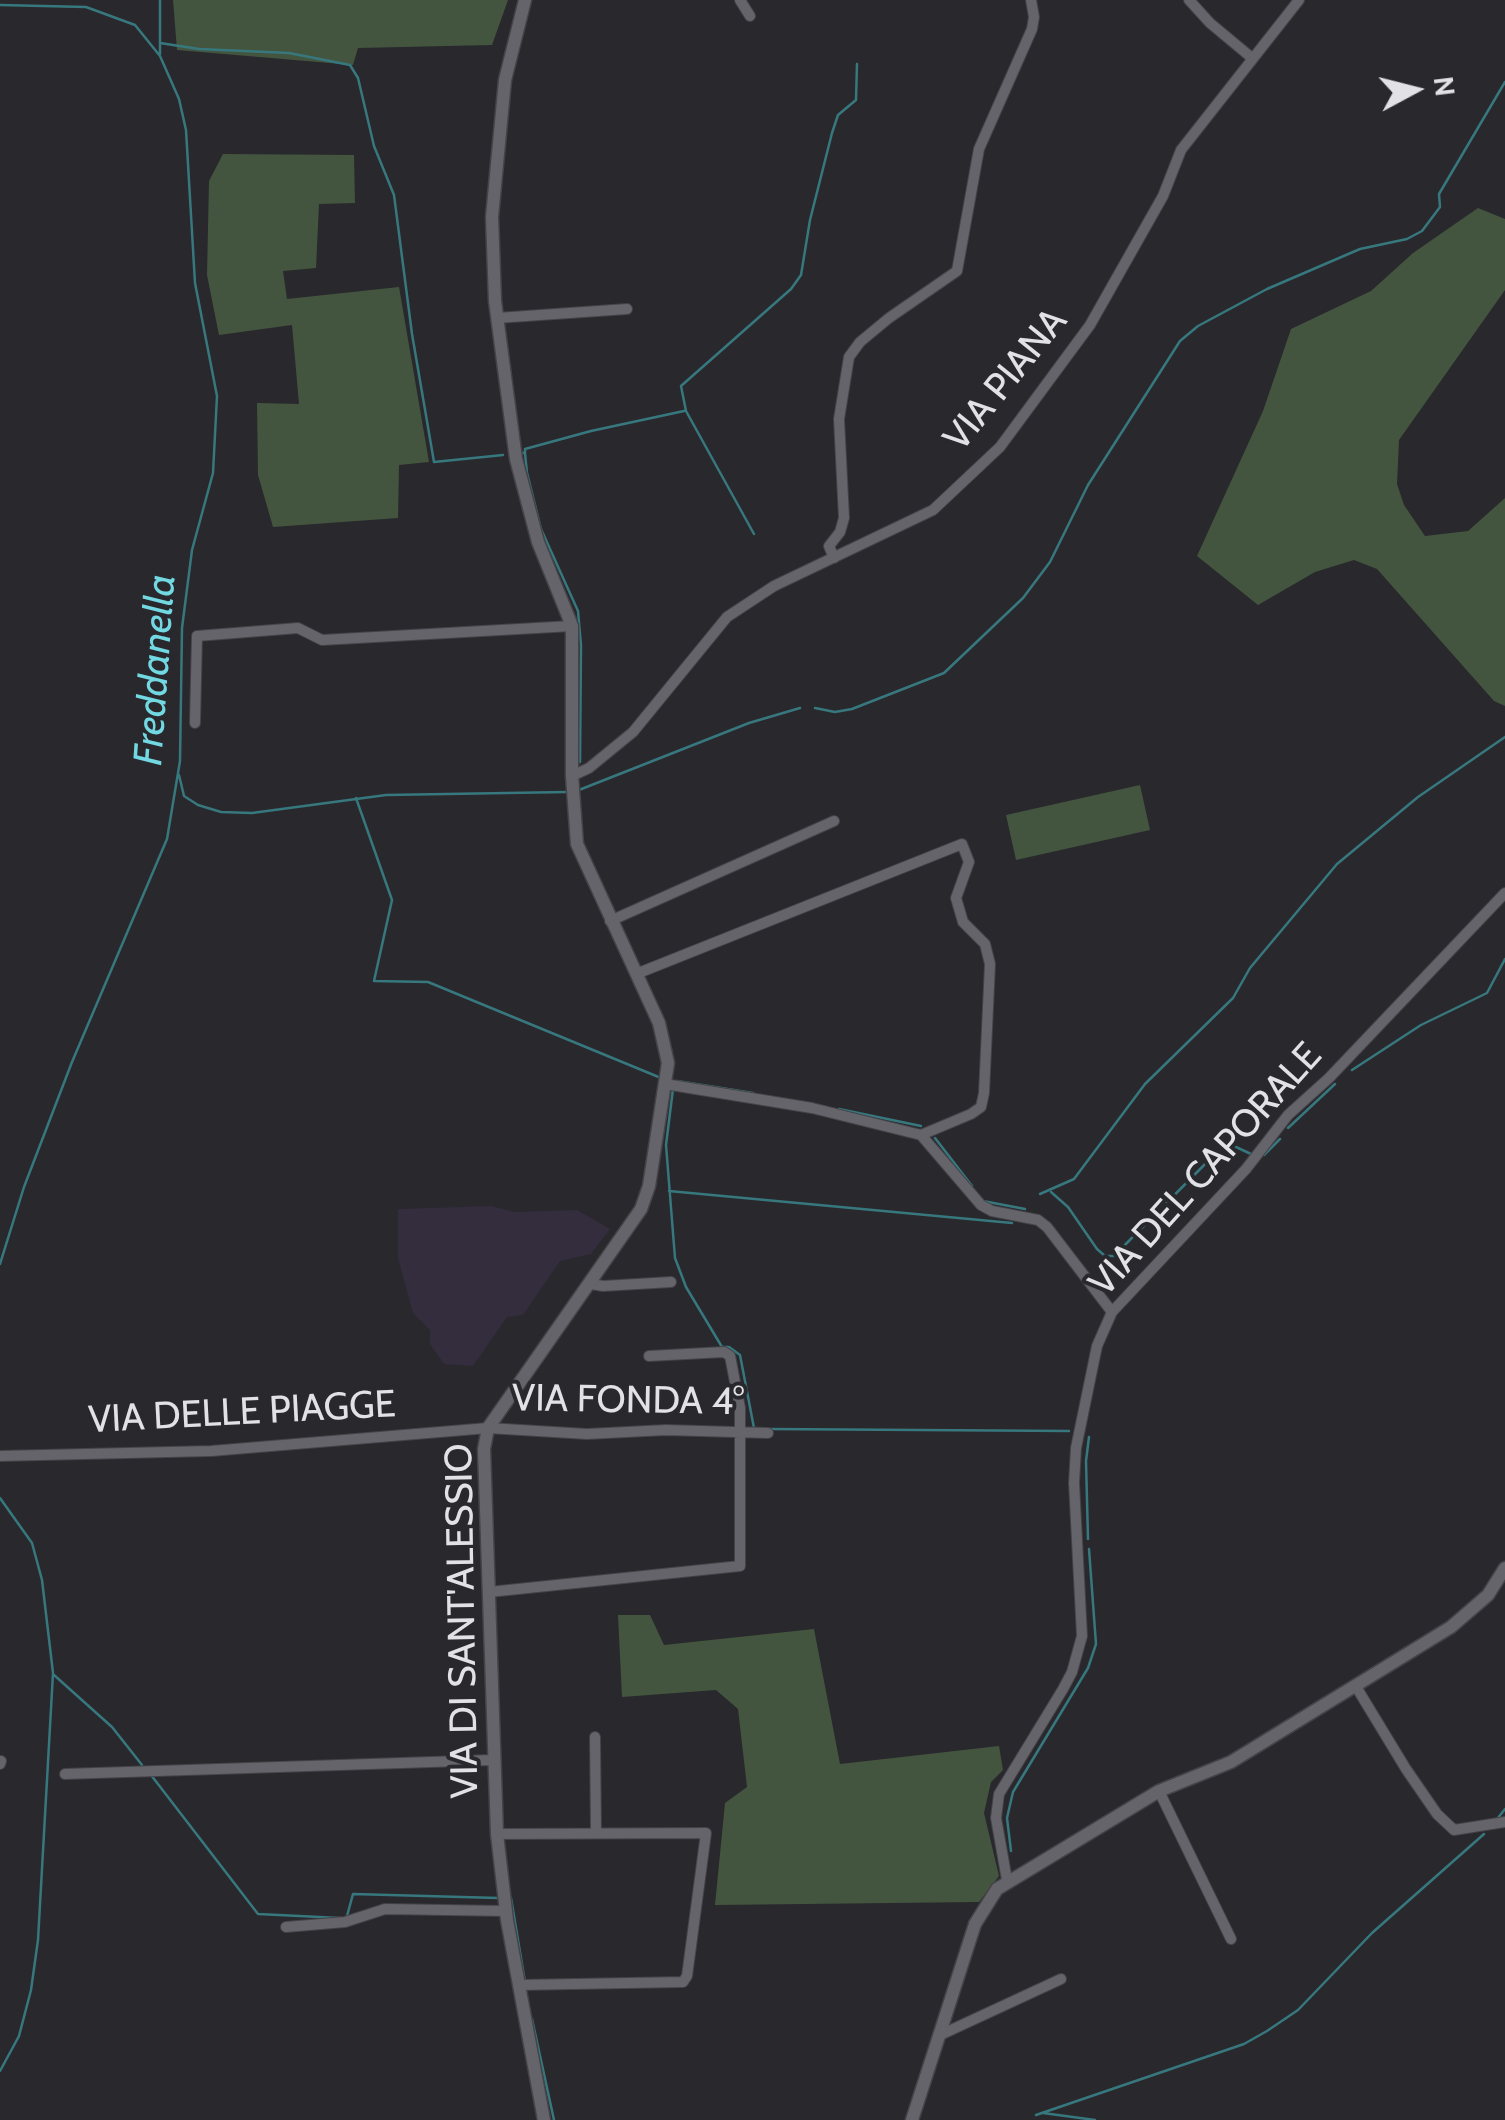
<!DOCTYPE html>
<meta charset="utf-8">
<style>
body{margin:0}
#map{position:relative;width:1505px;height:2120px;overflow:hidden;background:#29282d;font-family:Cabin,sans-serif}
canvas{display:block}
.north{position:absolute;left:1365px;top:40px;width:100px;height:100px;-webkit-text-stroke:8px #29282d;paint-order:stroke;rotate:83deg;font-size:28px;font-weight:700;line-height:40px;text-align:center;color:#e2e1e5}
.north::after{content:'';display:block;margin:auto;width:35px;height:45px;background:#e2e1e5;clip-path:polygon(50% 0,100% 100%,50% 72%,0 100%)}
</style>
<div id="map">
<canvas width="1505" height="2120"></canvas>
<div class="north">N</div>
</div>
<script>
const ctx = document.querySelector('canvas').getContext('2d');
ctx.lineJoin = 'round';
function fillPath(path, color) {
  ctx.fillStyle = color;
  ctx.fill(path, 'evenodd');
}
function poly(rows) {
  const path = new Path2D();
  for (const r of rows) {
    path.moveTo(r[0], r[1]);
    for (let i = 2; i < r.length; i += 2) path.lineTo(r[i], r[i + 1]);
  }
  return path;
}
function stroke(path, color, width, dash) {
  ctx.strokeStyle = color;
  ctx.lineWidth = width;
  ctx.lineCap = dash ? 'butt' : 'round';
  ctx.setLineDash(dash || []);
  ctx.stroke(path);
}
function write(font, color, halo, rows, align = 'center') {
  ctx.font = font + ' Cabin,sans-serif';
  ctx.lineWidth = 8;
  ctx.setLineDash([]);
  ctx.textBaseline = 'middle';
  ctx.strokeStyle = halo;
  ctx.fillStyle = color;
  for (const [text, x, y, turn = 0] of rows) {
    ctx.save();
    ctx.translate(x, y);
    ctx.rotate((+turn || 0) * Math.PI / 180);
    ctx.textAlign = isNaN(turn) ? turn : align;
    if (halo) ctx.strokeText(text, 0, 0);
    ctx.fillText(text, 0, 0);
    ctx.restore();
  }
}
const education = poly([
 [492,1206,514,1212,577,1210,610,1229,591,1254,560,1261,523,1315,507,1317,473,1366,444,1364,430,1344,430,1330,413,1313,398,1258,398,1209]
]);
const green = poly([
 [173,0,508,0,492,45,358,48,353,65,177,50],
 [223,154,354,155,355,203,319,204,316,268,283,271,287,299,399,287,429,462,399,465,398,518,273,527,258,475,257,403,299,404,292,325,219,335,207,275,209,181],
 [1478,208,1505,219,1505,290,1399,440,1397,484,1404,505,1425,536,1468,531,1505,498,1505,706,1494,701,1377,569,1354,560,1315,572,1258,605,1197,556,1263,411,1291,329,1371,291,1413,253],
 [1140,785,1150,830,1016,860,1006,815],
 [618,1615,650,1615,664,1645,814,1629,840,1764,999,1746,1003,1770,991,1782,984,1813,999,1876,979,1902,715,1905,725,1803,747,1787,738,1709,716,1690,622,1697]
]);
const stream = poly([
 [160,0,160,54],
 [0,5,86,7,135,25,160,56,179,99,186,130,195,283,217,396,213,473,192,550,182,628,180,761,167,839,72,1062,24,1187,0,1264],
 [160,43,199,49,289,53,350,65,358,78,374,146,394,195,412,334,434,462,503,455],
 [522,453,525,453,525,449,591,431,684,411],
 [525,453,527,473,541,529,578,611,581,645,580,762],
 [754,534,686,411,681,386,791,289,801,275,810,220,832,133,838,115,856,100,857,64],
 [815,708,835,712,852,709,944,673,1023,598,1050,562,1088,485,1180,341,1198,326,1267,289,1360,249,1407,239,1422,231,1440,207,1439,194,1505,82],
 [179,775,184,796,198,805,221,812,252,813,386,795,567,792],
 [579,790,749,723,800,708],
 [356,798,392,900,374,981,428,982,661,1078],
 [1352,1070,1421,1025,1487,993,1505,959],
 [677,1081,753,1093],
 [673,1089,666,1145,675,1258,686,1287,722,1347,729,1347,740,1355,754,1428],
 [839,1109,921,1126],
 [1288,1128,1335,1084],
 [935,1138,972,1186],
 [1264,1155,1280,1139],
 [669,1191,1012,1223],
 [1051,1192,1068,1207,1097,1249,1105,1256,1114,1256,1217,1152,1236,1147,1251,1154],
 [1040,1194,1074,1179,1145,1084,1233,998,1250,968,1337,864,1418,797,1505,737],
 [983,1201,1025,1209],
 [767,1429,1069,1431],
 [0,1498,32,1543,42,1580,53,1673,38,1940,31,1990,19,2036,0,2071],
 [1088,1539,1086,1461,1089,1437],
 [54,1675,112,1727,142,1765],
 [151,1775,258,1914,340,1918],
 [1497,1819,1505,1809],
 [1011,1851,1007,1818,1013,1792,1088,1668,1096,1644,1089,1549],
 [511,1898,525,1982],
 [347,1916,353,1894,498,1898],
 [532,2019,554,2120],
 [1043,2113,1095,2120],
 [1036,2115,1244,2044,1267,2031,1298,2010,1372,1933,1484,1834]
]);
const minor = poly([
 [740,0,750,16],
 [1189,0,1210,23,1252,58],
 [497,318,627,309],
 [834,558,829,546,840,532,844,518,839,419,849,357,860,342,889,318,957,271,979,149,1032,29,1034,17,1031,0],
 [195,723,197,636,298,628,322,640,572,626],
 [572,776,589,768,633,732,727,617,774,586,933,510,1000,447,1090,325,1163,196,1181,150,1299,0],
 [610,921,834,821],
 [636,974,962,844,969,862,956,898,963,922,985,944,990,964,984,1093,981,1107,971,1114,921,1135],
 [665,1084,812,1108,921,1135,981,1205,992,1211,1038,1220,1047,1227,1112,1312],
 [591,1284,603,1286,671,1282],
 [0,1456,211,1451,488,1428,587,1434,666,1430,768,1433],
 [489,1592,740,1566,740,1408,730,1356,724,1352,649,1356],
 [1355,1685,1406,1769,1437,1814,1454,1830,1505,1822],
 [595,1737,596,1833],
 [0,1764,1,1761],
 [65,1774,492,1760],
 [1159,1791,1231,1939],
 [497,1834,706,1833,687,1976,683,1982,519,1985],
 [1007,1880,996,1818,999,1794,1063,1689,1072,1672,1082,1636,1074,1483,1076,1448,1097,1346,1112,1312,1246,1169,1288,1115,1329,1078,1505,893],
 [286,1927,345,1922,385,1909,506,1911],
 [938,2036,1061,1979]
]);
const tertiary = poly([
 [525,0,505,80,492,217,495,301,516,459,538,542,572,626,572,776,577,844,659,1023,668,1063,649,1186,641,1209,488,1428,484,1449,497,1834,507,1920,544,2120],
 [912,2120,975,1924,997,1889,1159,1791,1231,1762,1451,1627,1488,1595,1505,1568]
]);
const streetNames = [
 ["VIA PIANA",1006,380,-51],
 ["VIA DEL CAPORALE",1206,1170,-48],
 ["VIA FONDA 4°",628,1401,1],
 ["VIA DELLE PIAGGE",242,1413,-3],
 ["VIA DI SANT'ALESSIO",463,1621,-91]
];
const waterNames = [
 ["Freddanella",156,670,-86]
];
fillPath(education, '#332d3e');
fillPath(green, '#43553f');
stroke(stream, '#37787e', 2.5);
stroke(minor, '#444348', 12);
stroke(tertiary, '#444348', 15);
stroke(minor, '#65646a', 10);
stroke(tertiary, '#65646a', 12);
write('38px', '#e2e1e5', '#29282d', streetNames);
write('italic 40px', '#72d9e3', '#29282d', waterNames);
</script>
